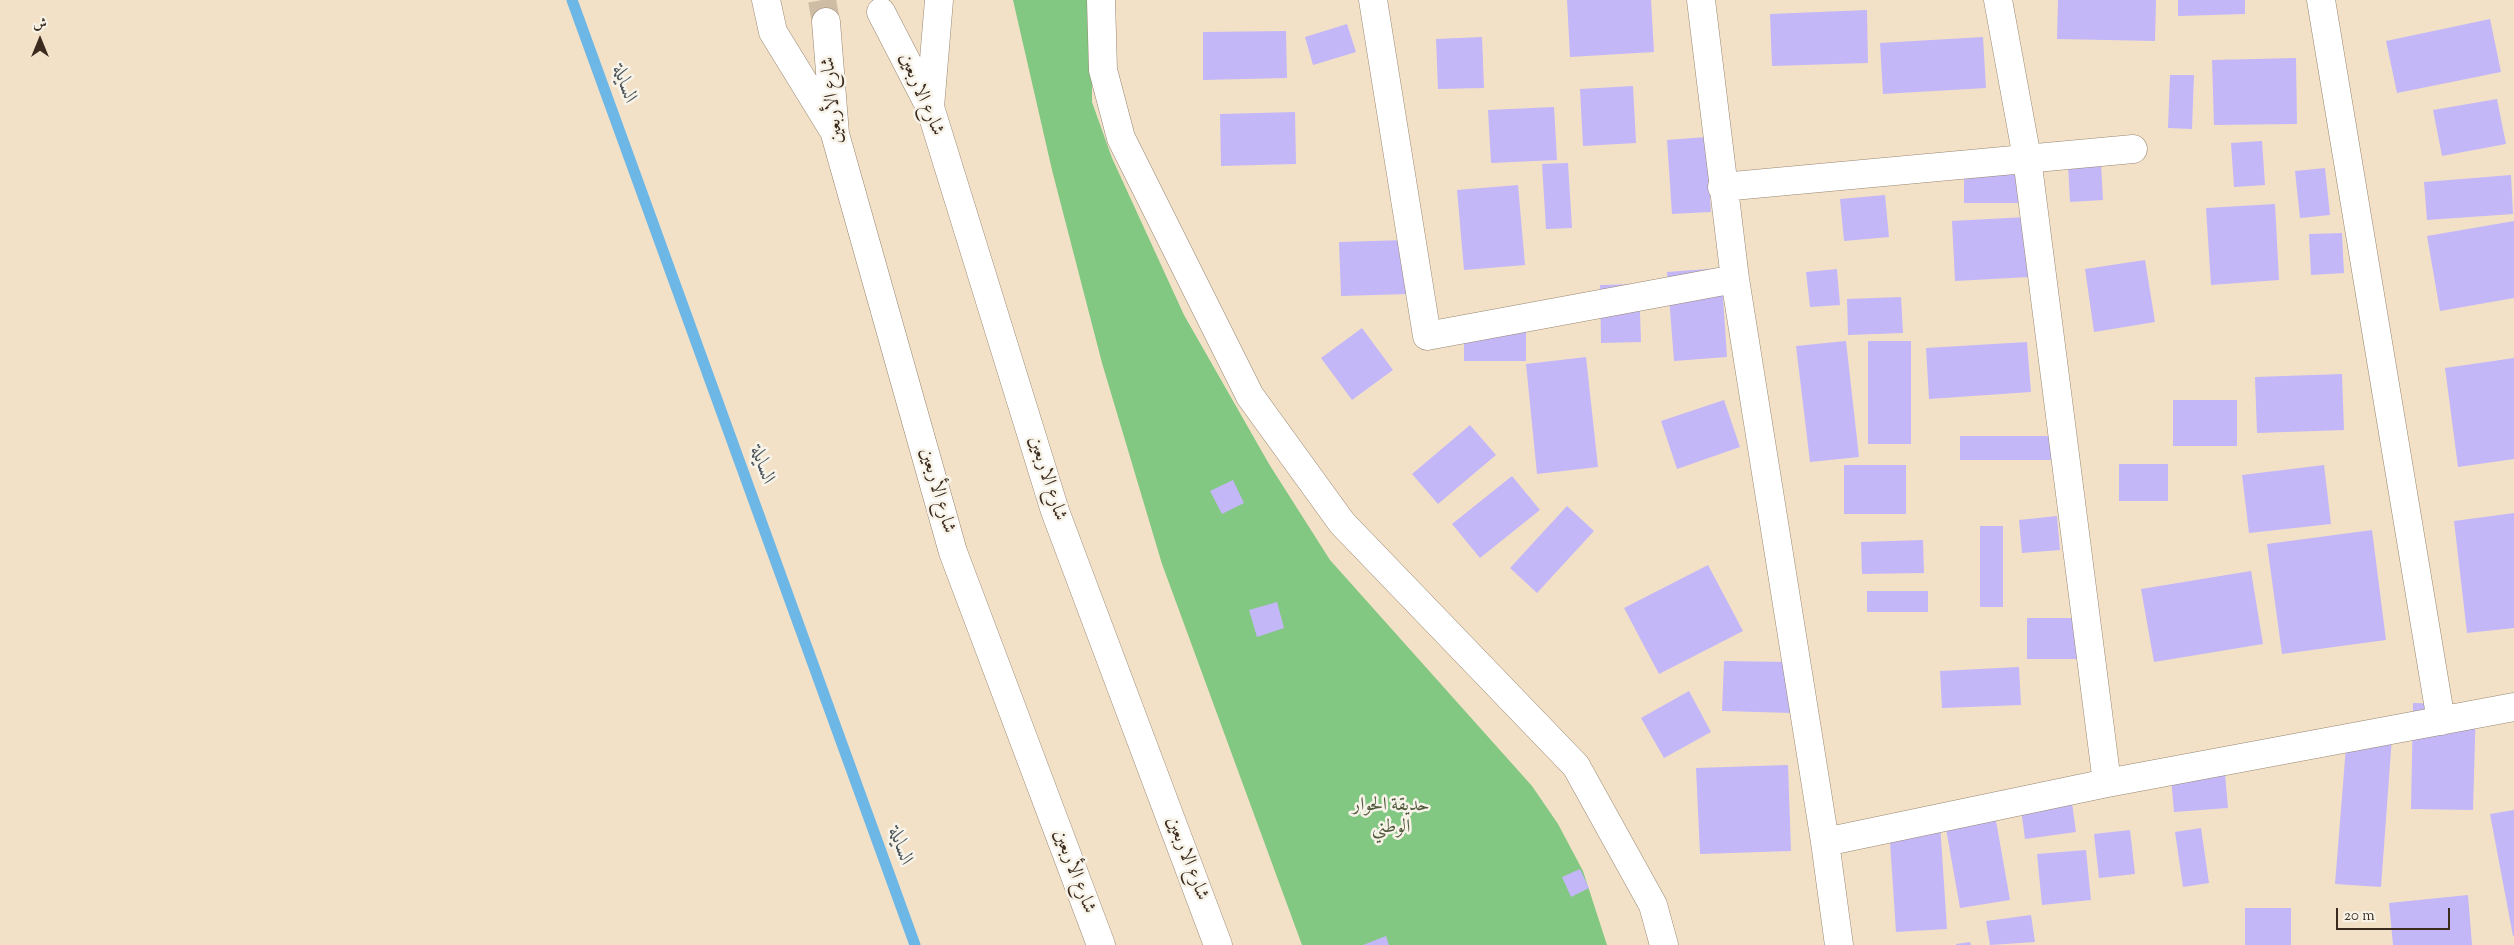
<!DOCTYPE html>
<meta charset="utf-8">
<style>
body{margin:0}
#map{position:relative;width:2514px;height:945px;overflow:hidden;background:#f3e1c7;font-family:"Sorts Mill Goudy",Amiri,serif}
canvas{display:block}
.north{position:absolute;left:15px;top:15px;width:50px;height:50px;-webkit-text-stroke:4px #f7f3e8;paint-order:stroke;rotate:0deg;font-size:14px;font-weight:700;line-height:20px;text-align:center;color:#3b2a1e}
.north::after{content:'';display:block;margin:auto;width:18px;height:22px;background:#3b2a1e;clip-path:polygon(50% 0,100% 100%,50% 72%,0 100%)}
.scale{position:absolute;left:2336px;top:908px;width:114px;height:22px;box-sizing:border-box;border:2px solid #3b2a1e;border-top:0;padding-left:6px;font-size:15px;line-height:18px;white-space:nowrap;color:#3b2a1e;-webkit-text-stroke:4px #f7f3e8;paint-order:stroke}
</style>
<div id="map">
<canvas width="2514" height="945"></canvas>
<div class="north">ش</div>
<div class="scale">20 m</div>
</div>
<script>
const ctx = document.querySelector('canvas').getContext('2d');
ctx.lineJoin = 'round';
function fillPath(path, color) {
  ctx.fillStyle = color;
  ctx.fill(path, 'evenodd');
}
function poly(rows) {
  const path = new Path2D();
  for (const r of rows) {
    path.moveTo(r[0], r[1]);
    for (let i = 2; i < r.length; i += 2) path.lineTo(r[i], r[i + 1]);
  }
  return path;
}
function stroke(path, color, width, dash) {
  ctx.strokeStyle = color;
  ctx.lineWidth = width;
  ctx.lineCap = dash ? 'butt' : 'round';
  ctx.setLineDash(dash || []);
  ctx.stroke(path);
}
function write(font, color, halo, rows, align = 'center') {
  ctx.font = font + ' "Sorts Mill Goudy",Amiri,serif';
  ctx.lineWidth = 5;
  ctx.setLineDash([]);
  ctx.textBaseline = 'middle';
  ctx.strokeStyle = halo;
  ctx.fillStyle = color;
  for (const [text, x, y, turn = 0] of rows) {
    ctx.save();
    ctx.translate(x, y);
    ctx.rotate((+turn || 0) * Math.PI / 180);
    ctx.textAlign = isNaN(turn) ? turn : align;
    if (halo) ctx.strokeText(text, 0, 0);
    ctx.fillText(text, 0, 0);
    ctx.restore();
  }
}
const green = poly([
 [1013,0,1092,0,1092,102,1112,158,1184,315,1269,464,1330,560,1532,786,1558,824,1583,871,1607,945,1302,945,1162,564,1102,363,1052,170]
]);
const stream = poly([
 [572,0,915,945]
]);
const building = poly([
 [1567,0,1651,0,1654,52,1570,57],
 [2058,0,2156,0,2155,41,2057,39],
 [2178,0,2245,0,2245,14,2178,16],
 [1867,10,1868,63,1772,66,1770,14],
 [2490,19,2501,72,2397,93,2386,41],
 [1347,24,1356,52,1313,65,1305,37],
 [1286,31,1287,78,1203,80,1203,32],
 [1482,37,1484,88,1438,89,1436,39],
 [1983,37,1986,88,1883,94,1880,43],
 [2296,58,2297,124,2214,125,2212,60],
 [2170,75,2194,75,2192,129,2168,128],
 [1633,86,1636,143,1583,146,1580,89],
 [2497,99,2506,144,2442,156,2433,110],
 [1554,107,1557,160,1491,163,1488,110],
 [1295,112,1296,164,1221,166,1220,114],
 [1706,137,1711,212,1672,214,1667,140],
 [2262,141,2265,185,2234,187,2231,143],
 [1568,163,1572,228,1546,229,1542,164],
 [2101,164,2103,200,2070,202,2068,165],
 [1964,167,2021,167,2021,203,1964,203],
 [2325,168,2330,215,2300,218,2295,171],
 [2511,175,2513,214,2427,220,2424,182],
 [1518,185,1525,265,1464,270,1457,190],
 [1885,195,1889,237,1844,241,1840,199],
 [2275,204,2279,280,2211,285,2206,208],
 [2025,217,2029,277,1955,281,1952,221],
 [2514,221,2514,298,2440,311,2427,236],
 [2342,233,2344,273,2311,275,2309,234],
 [1407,240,1408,294,1341,296,1339,242],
 [2145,260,2155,322,2094,332,2085,269],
 [1721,268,1727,357,1674,361,1667,272],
 [1837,269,1840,305,1810,307,1806,272],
 [1639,284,1641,342,1601,343,1600,285],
 [1901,297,1903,333,1848,335,1847,299],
 [1464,319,1526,319,1526,361,1464,361],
 [1362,328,1393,370,1352,400,1321,358],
 [1846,341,1859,457,1810,462,1796,346],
 [1868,341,1911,341,1911,444,1868,444],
 [2027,342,2031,392,1929,399,1926,348],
 [1586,357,1598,467,1537,474,1526,364],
 [2514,358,2514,459,2458,467,2445,368],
 [2342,374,2344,430,2257,433,2255,377],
 [1724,400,1740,447,1677,469,1661,421],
 [2173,400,2237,400,2237,446,2173,446],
 [1470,425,1496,455,1438,504,1412,474],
 [1960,436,2053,436,2053,460,1960,460],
 [2119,464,2168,464,2168,501,2119,501],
 [1844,465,1906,465,1906,514,1844,514],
 [2324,465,2331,524,2249,533,2242,475],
 [1512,476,1540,510,1480,558,1452,524],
 [1233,480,1244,503,1222,514,1210,491],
 [1567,506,1594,531,1537,593,1510,568],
 [2514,513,2514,628,2467,633,2454,521],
 [2057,516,2060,550,2022,553,2019,520],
 [1980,526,2003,526,2003,607,1980,607],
 [2372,530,2386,640,2282,654,2267,544],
 [1923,540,1924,573,1862,574,1861,542],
 [1708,565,1743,631,1659,674,1624,608],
 [2251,571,2263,644,2154,662,2141,589],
 [1867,591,1928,591,1928,612,1867,612],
 [1277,602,1284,628,1257,637,1249,610],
 [2027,618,2086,618,2086,659,2027,659],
 [1724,661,1794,662,1793,713,1722,711],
 [2019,667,2021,705,1942,708,1940,671],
 [1689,691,1711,732,1664,758,1641,718],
 [2413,703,2476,705,2473,810,2411,809],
 [2347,734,2392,737,2381,887,2335,884],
 [2224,762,2228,808,2174,812,2170,766],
 [1788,765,1791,851,1700,854,1696,768],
 [2070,788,2076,832,2025,839,2019,794],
 [2514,810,2514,936,2513,936,2490,814],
 [1995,815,2010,900,1960,908,1945,823],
 [1940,823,1947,929,1896,932,1889,827],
 [2201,828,2209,883,2183,887,2175,832],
 [2130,830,2135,874,2099,878,2094,834],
 [2086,850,2091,900,2042,905,2037,854],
 [1580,869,1589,888,1571,897,1562,877],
 [2468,895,2472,945,2393,945,2389,903],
 [2245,908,2291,908,2291,945,2245,945],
 [2031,915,2035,942,1990,945,1986,921],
 [1386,936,1389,945,1363,945],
 [1970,942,1971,945,1956,945,1956,944]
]);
const majorTunnel = poly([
 [822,0,826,22]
]);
const minor = poly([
 [1101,0,1103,70,1121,138,1250,396,1342,523,1576,766,1653,905,1664,945],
 [1373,0,1427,336,1735,279],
 [1701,0,1735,279,1825,842,1839,945],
 [1998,0,2027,158,2107,783],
 [2321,0,2441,721],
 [1722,187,2133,149],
 [1825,842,2107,783,2514,707]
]);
const major = poly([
 [766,0,773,32,832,128],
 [881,12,930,107,1055,511,1218,945],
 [826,22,835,134,953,552,1101,945],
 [930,107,939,0]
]);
const streetNames = [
 ["شارع الاربعين",920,95,67],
 ["شارع الأربعين",834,100,-96],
 ["شارع الاربعين",1046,479,72],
 ["شارع الأربعين",936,491,74],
 ["شارع الاربعين",1186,859,69],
 ["شارع الأربعين",1073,872,69]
];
const parkNames = [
 ["حديقة الحوار",1391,807],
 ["الوطني",1391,829]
];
const waterNames = [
 ["السايلة",623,85,70],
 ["السايلة",761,466,70],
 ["السايلة",899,847,70]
];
fillPath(green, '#82c782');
stroke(stream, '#6db7e6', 11);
fillPath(building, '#c3b7f8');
stroke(majorTunnel, '#cebca5', 28, [28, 14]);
stroke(minor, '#978672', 29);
stroke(major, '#978672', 29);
stroke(minor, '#fff', 28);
stroke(major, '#fff', 28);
write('19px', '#3b2a1e', '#f7f3e8', streetNames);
write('19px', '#50593c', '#f7f3e8', parkNames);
write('italic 20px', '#4a545a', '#f7f3e8', waterNames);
</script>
